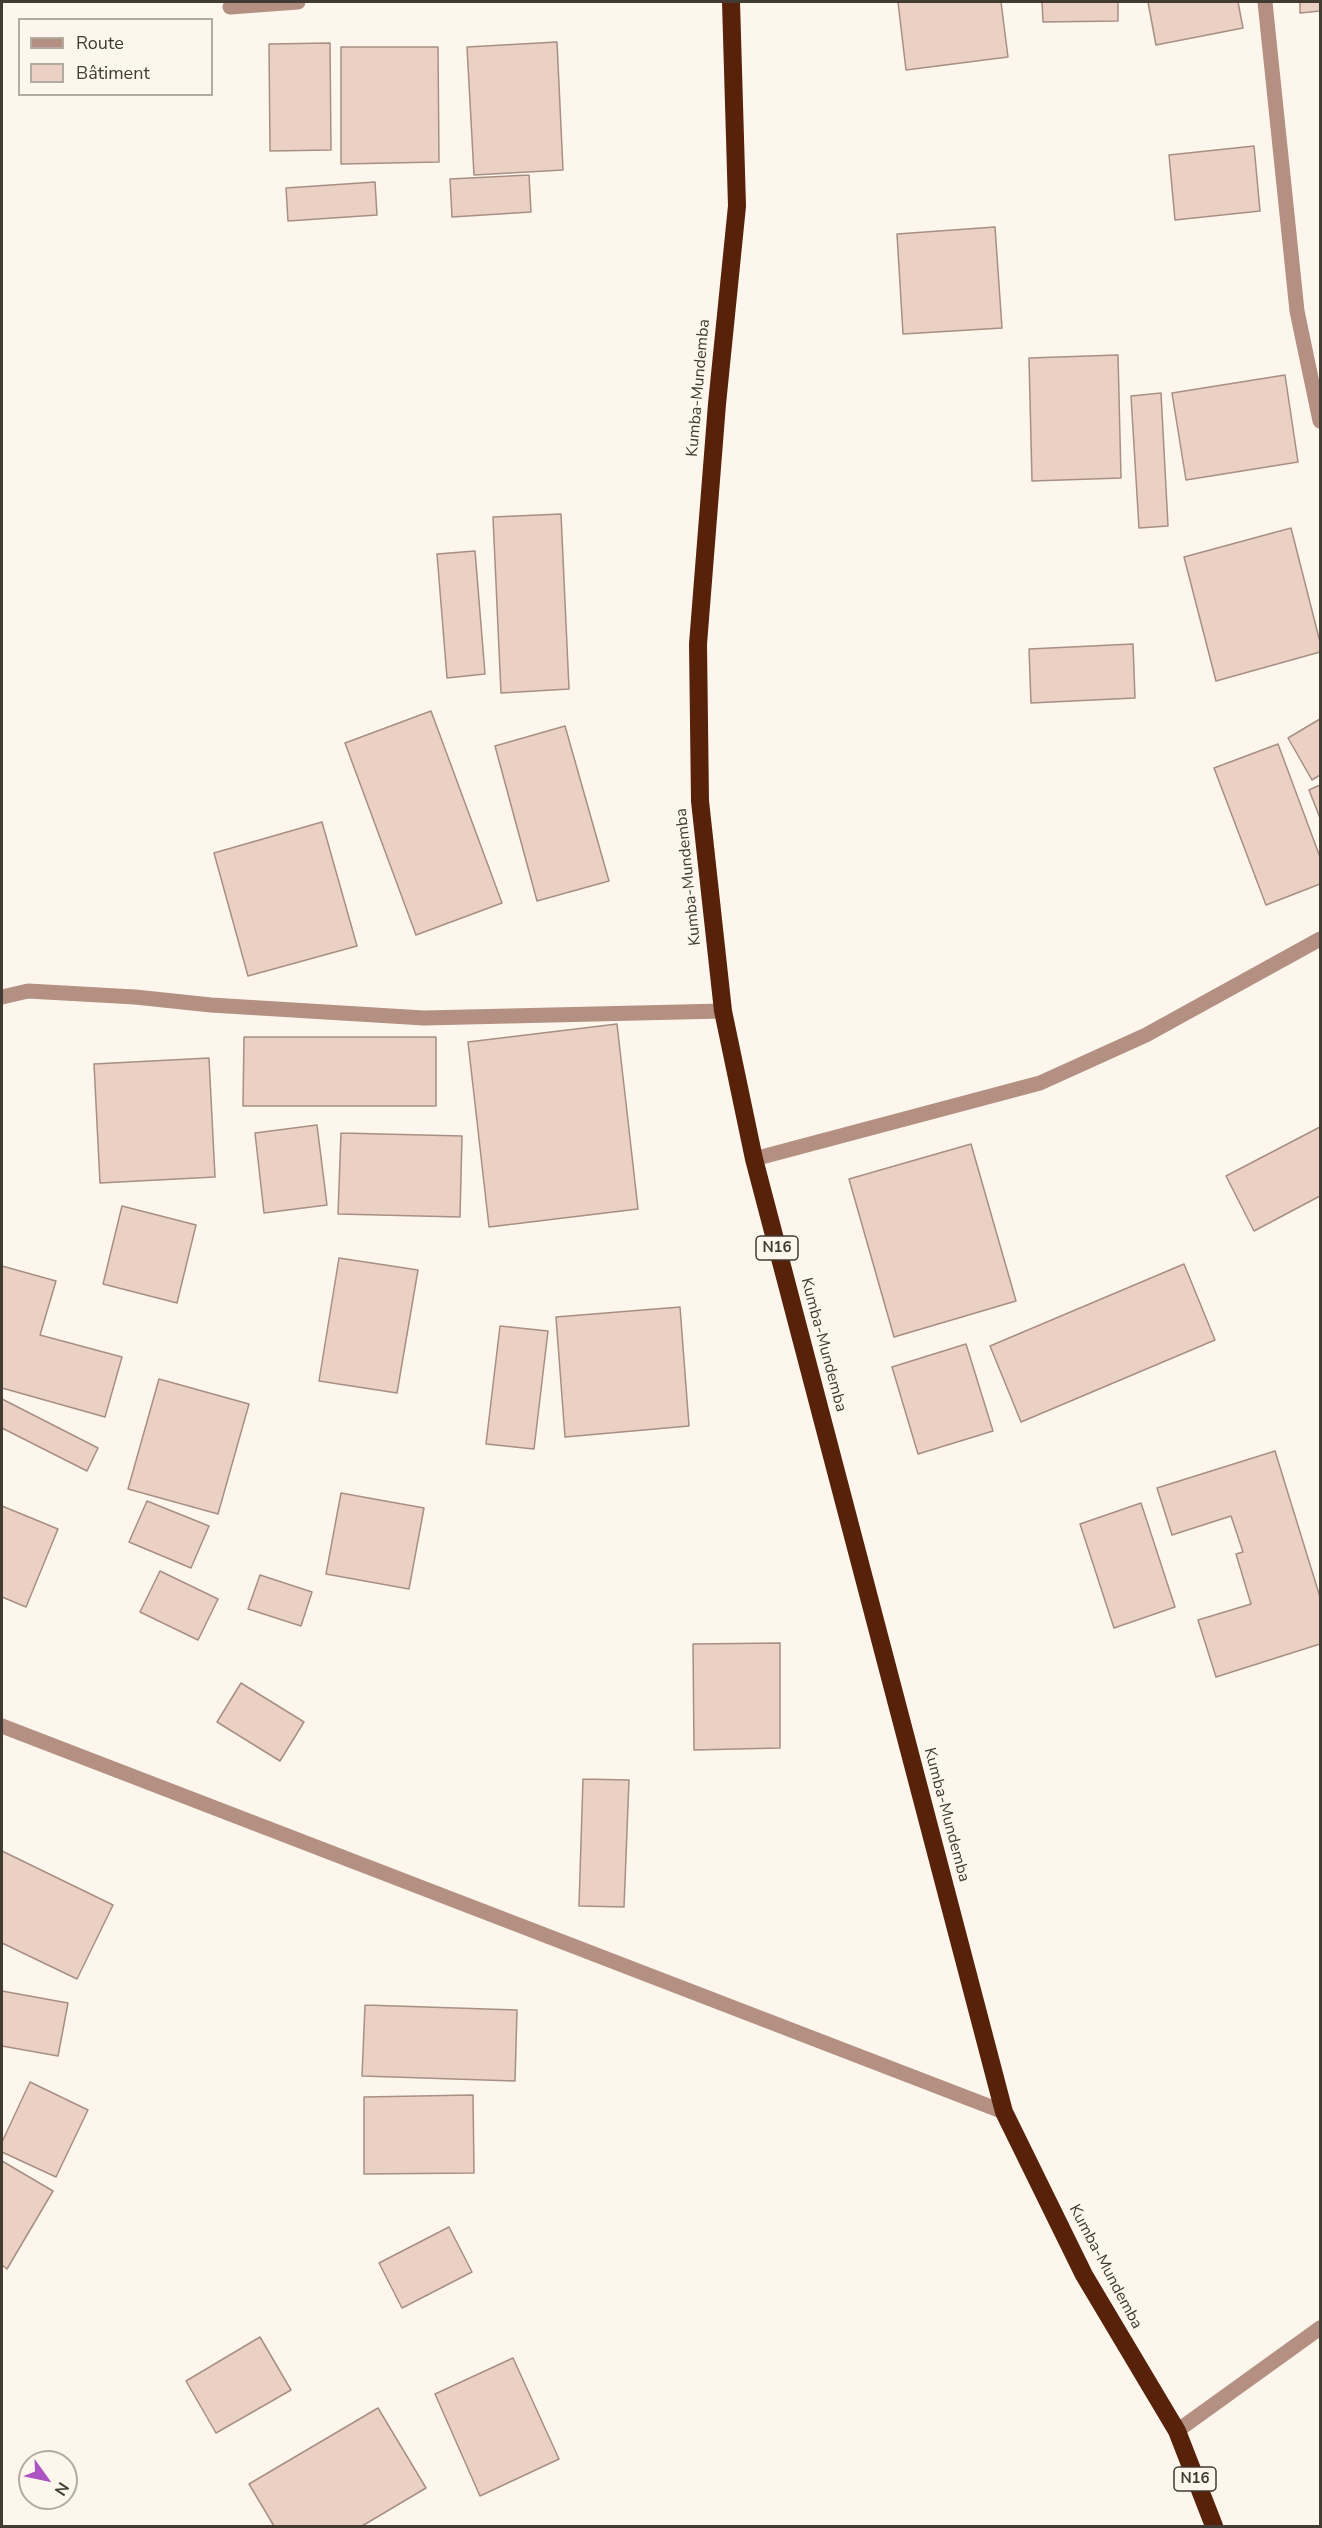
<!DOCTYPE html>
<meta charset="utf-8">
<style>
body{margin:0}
#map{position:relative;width:1322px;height:2528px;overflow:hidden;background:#fcf6ed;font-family:"Nunito Sans",sans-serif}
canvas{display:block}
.frame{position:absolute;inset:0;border:3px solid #413b32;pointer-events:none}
.legend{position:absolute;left:18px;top:18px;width:195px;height:78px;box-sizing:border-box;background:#fcf6ed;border:2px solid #b1aba2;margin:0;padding:8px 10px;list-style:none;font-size:18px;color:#413b32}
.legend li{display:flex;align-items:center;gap:12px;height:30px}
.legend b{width:30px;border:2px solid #b1aba2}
.north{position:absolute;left:18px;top:2450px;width:60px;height:60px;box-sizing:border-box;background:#fcf6ed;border:2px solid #b1aba2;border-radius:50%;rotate:123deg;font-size:16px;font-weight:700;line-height:24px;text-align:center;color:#413b32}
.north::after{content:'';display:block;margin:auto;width:21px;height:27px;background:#ac55c2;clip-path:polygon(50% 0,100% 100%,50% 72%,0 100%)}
</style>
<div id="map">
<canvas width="1322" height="2528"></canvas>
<div class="frame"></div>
<ul class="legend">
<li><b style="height:8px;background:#b49082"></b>Route</li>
<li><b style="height:16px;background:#ebd1c4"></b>Bâtiment</li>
</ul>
<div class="north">N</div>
</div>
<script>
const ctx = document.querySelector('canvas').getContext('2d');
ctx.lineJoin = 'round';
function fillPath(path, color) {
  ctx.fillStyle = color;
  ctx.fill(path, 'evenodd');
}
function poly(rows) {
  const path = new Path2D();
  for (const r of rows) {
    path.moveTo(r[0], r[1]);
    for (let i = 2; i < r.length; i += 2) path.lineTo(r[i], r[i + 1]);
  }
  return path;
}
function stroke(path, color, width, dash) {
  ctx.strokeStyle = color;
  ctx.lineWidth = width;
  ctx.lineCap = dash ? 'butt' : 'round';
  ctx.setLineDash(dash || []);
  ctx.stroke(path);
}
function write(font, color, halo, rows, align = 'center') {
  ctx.font = font + ' "Nunito Sans",sans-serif';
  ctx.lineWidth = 6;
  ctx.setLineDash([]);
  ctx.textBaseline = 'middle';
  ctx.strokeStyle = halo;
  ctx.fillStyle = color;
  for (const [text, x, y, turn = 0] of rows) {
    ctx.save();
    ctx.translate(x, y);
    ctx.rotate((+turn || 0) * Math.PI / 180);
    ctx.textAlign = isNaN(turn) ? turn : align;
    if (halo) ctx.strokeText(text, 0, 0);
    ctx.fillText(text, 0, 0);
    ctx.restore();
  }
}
const building = poly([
 [898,2,1001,2,1008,57,906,70,898,2],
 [1042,2,1118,2,1118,21,1043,22,1042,2],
 [1148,2,1238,2,1243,28,1156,45,1148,2],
 [1300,2,1320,2,1320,11,1300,13,1300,2],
 [557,42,563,170,474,175,467,47,557,42],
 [330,43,331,150,270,151,269,44,330,43],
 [341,47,438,47,439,162,341,164,341,47],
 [1254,146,1260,211,1175,220,1169,155,1254,146],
 [529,175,531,212,452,217,450,179,529,175],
 [375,182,377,215,288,221,286,188,375,182],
 [995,227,1002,328,903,334,897,234,995,227],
 [1118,355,1121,478,1032,481,1029,358,1118,355],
 [1285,375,1298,462,1186,480,1172,393,1285,375],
 [1161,393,1168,526,1139,528,1131,396,1161,393],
 [561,514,569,689,501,693,493,517,561,514],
 [1291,528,1320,642,1320,652,1216,681,1184,557,1291,528],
 [475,551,485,674,447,678,437,554,475,551],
 [1133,644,1135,698,1031,703,1029,649,1133,644],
 [431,711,502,903,416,935,345,743,431,711],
 [1320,719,1320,775,1312,780,1288,738,1320,719],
 [565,726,609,881,537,901,495,746,565,726],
 [1278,744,1320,857,1320,884,1266,905,1214,768,1278,744],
 [1320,785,1320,818,1309,790,1320,785],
 [322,822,357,946,248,976,214,853,322,822],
 [617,1024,638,1209,489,1227,468,1042,617,1024],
 [244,1037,436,1037,436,1106,243,1106,244,1037],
 [209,1058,215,1177,100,1183,94,1064,209,1058],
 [317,1125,327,1205,264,1213,255,1133,317,1125],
 [1320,1127,1320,1196,1254,1231,1226,1176,1320,1127],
 [341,1133,462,1136,460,1217,338,1214,341,1133],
 [971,1144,1016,1301,894,1337,849,1179,971,1144],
 [122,1206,196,1225,177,1303,103,1284,122,1206],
 [339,1258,418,1270,397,1393,319,1381,339,1258],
 [1184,1264,1215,1340,1021,1422,990,1346,1184,1264],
 [2,1266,56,1281,40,1335,122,1357,105,1417,2,1388,2,1266],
 [680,1307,689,1426,565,1437,556,1317,680,1307],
 [500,1326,548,1331,534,1449,486,1444,500,1326],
 [966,1344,993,1431,918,1454,892,1367,966,1344],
 [159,1379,249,1404,218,1514,128,1489,159,1379],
 [2,1399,98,1448,87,1471,2,1428,2,1399],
 [1275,1451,1320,1597,1320,1644,1216,1677,1198,1620,1251,1604,1236,1554,1243,1552,1231,1516,1172,1535,1157,1488,1275,1451],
 [341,1493,424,1508,409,1589,326,1574,341,1493],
 [147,1501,209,1526,191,1568,129,1542,147,1501],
 [1141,1503,1175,1607,1114,1628,1080,1524,1141,1503],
 [2,1506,58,1529,26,1607,2,1597,2,1506],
 [160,1571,218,1599,198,1640,140,1612,160,1571],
 [260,1575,312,1592,301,1626,248,1609,260,1575],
 [780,1643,780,1748,694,1750,693,1644,780,1643],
 [241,1683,304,1722,280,1761,217,1722,241,1683],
 [583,1779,629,1780,624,1907,579,1906,583,1779],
 [2,1851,113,1905,77,1979,2,1943,2,1851],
 [2,1991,68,2003,58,2056,2,2046,2,1991],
 [365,2005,517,2010,515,2081,362,2076,365,2005],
 [30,2082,88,2110,56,2177,2,2152,2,2142,30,2082],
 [473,2095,474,2173,364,2174,364,2097,473,2095],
 [2,2161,53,2191,7,2269,2,2265,2,2161],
 [449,2227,472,2272,402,2308,379,2263,449,2227],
 [260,2337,291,2390,216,2433,186,2381,260,2337],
 [513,2358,559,2459,480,2496,435,2394,513,2358],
 [378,2408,426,2488,362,2526,274,2526,249,2484,378,2408]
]);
const minor = poly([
 [1265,2,1297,311,1320,421],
 [230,7,298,2],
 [2,997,28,991,135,997,211,1005,424,1018,723,1011],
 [754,1159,1040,1083,1146,1035,1320,939],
 [2,1726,1004,2112],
 [1177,2431,1320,2328]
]);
const highway = poly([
 [731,2,737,206,717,404,698,644,700,801,723,1011,754,1159,1004,2112,1084,2275,1177,2431,1214,2526]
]);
const shields = [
 [777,1248,42],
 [1195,2479,42]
];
const shieldNames = [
 ["N16",777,1248],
 ["N16",1195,2479]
];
const streetNames = [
 ["Kumba-Mundemba",699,388,-85],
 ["Kumba-Mundemba",689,877,-96],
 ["Kumba-Mundemba",823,1345,75],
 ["Kumba-Mundemba",946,1815,75],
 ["Kumba-Mundemba",1105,2267,62]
];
fillPath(building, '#ebd1c4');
stroke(building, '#a78f83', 1.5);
stroke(minor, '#b49082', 15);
stroke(highway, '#572209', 18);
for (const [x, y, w] of shields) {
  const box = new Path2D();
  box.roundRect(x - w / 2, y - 12, w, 24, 4.5);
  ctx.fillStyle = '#fcf6ed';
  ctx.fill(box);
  stroke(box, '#413b32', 1.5);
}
write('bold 15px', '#413b32', null, shieldNames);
write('16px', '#413b32', '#fcf6ed', streetNames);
</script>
